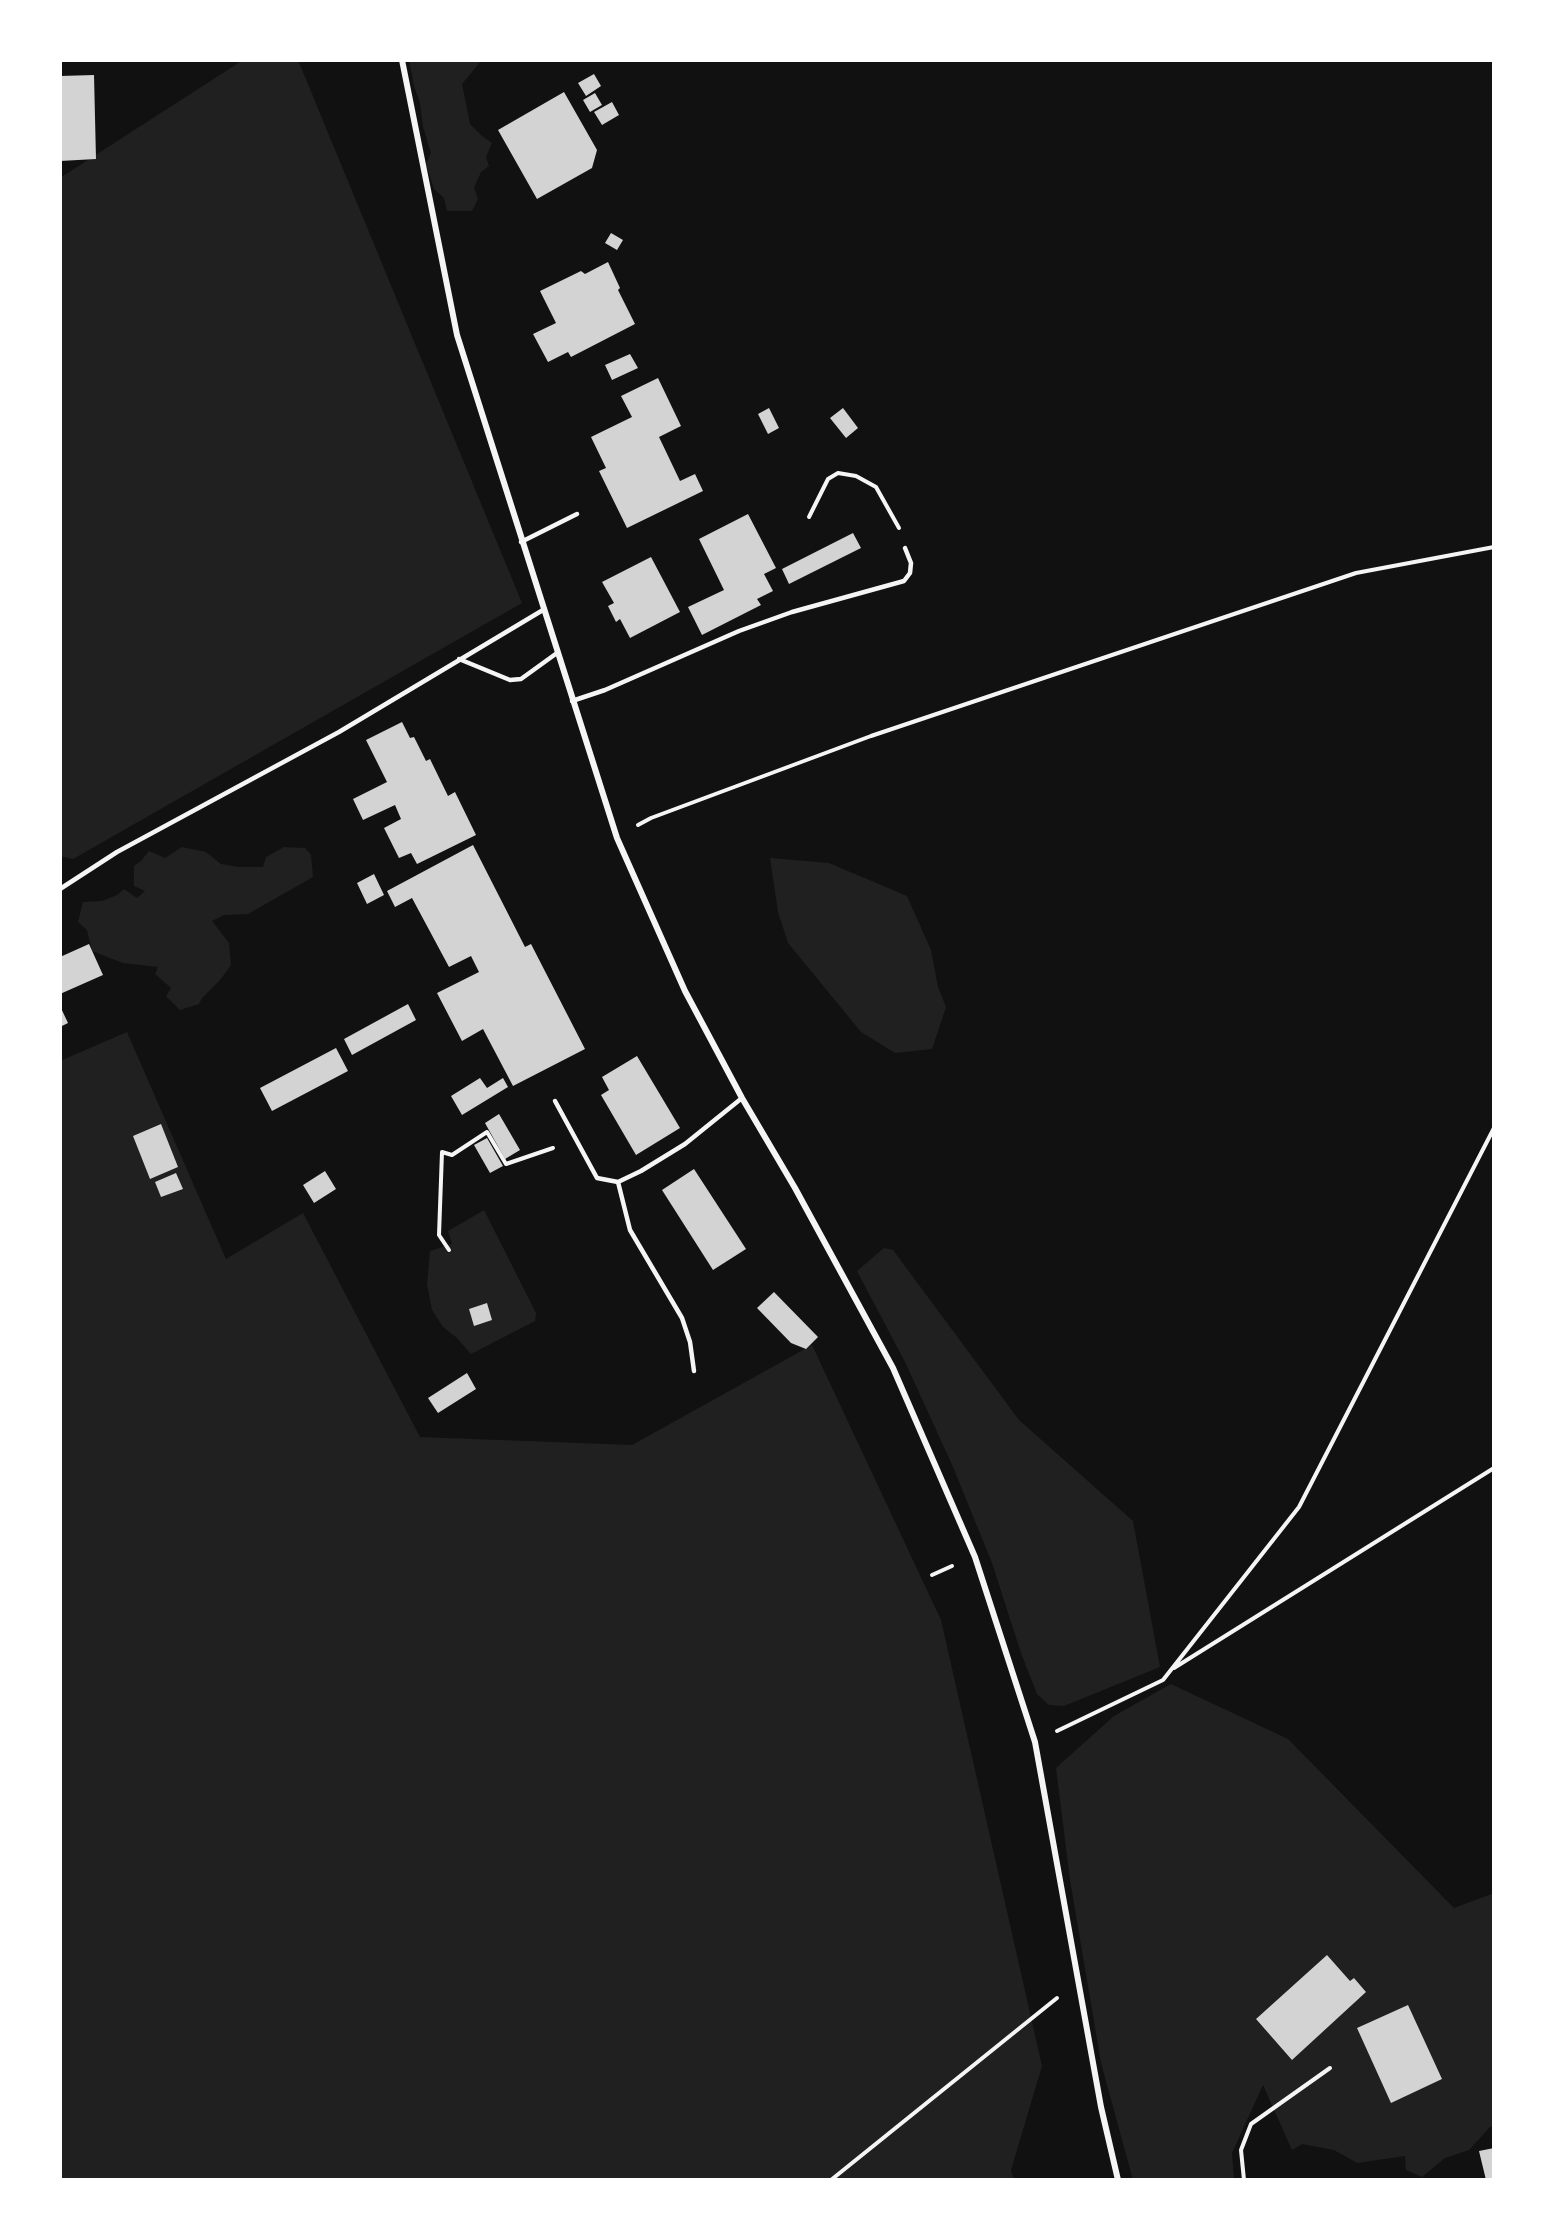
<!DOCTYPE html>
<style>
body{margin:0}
#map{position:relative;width:1554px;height:2240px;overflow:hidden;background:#111;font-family:Raleway,sans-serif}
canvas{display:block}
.frame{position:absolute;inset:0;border:62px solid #fff;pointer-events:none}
</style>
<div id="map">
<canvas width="1554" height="2240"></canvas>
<div class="frame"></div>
</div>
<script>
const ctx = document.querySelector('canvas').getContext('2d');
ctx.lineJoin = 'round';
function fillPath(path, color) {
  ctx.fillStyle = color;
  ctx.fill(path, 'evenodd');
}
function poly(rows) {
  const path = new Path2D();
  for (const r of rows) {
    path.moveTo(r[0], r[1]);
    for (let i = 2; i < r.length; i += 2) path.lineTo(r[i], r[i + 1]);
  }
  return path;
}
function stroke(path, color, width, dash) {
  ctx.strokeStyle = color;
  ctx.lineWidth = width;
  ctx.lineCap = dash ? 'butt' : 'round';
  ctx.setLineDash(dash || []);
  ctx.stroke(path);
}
const green = poly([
 [243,60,298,60,522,603,73,859,60,856,60,178],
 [409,60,482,60,462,84,470,124,482,136,492,143,486,157,489,166,481,172,474,188,478,199,472,211,447,211,444,198,434,189,426,164,431,153,423,127,420,103,414,86],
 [182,847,206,852,221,864,238,867,263,867,266,857,284,847,305,848,311,855,313,877,248,914,224,915,212,921,229,943,231,965,220,980,202,998,199,1004,180,1010,166,996,171,988,155,974,158,967,123,963,92,951,87,930,78,922,83,902,102,901,117,895,124,889,137,898,145,891,134,886,134,866,141,861,149,851,165,858],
 [770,858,829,863,907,896,931,950,938,987,946,1007,932,1049,895,1053,861,1032,788,943,778,912],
 [127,1032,226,1259,303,1213,420,1437,632,1445,812,1345,941,1620,1042,2066,1011,2170,1014,2180,60,2180,60,1061],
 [484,1210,536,1313,535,1321,471,1354,457,1338,443,1327,432,1310,427,1284,430,1251,452,1244,448,1231],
 [884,1248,893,1250,1019,1420,1133,1521,1160,1667,1064,1706,1049,1705,1037,1694,1021,1653,992,1563,953,1467,906,1364,857,1271],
 [1171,1684,1288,1739,1454,1908,1494,1893,1494,2126,1490,2127,1469,2150,1445,2158,1422,2177,1406,2170,1405,2156,1357,2163,1334,2150,1302,2144,1292,2150,1263,2085,1232,2153,1234,2180,1133,2180,1101,2063,1070,1880,1056,1768,1114,1716],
 [1327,1955,1350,1981,1354,1978,1366,1992,1292,2059,1256,2019]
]);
const building = poly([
 [594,74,601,86,586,96,578,83],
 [94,75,96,159,60,161,60,76],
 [564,92,597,150,592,168,537,199,498,130],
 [595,93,602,105,590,112,583,100],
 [612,102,619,115,602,125,594,112],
 [611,233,623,240,617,250,605,243],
 [608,262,620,288,618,290,635,324,571,357,568,352,548,362,533,334,556,323,540,291,581,271,585,274],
 [630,354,638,368,612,380,605,365],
 [658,378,681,426,659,437,680,481,695,474,703,491,627,528,599,471,606,468,591,437,632,417,621,396],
 [769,408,779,428,768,434,758,414],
 [843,408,858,428,846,438,830,418],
 [748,514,776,568,764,574,773,591,757,599,761,605,702,635,688,607,724,590,699,539],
 [853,533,861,548,789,584,782,569],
 [651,557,680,612,630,638,620,619,616,622,608,606,614,603,602,582],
 [402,722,410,738,414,737,426,761,430,759,448,796,455,792,476,835,417,864,411,853,399,858,384,828,401,819,395,805,363,820,353,799,387,782,366,740],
 [473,845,525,947,531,944,585,1049,513,1086,483,1029,462,1041,437,993,479,972,471,956,449,967,412,898,395,907,387,891],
 [374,874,384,895,367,904,357,883],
 [89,944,103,975,60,994,60,957],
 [408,1004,416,1020,352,1055,344,1039],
 [60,1006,68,1023,60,1027],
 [336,1048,348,1071,272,1111,260,1088],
 [637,1056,680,1128,636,1155,601,1095,609,1090,602,1077],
 [480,1078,487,1088,503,1078,508,1087,462,1115,451,1096],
 [499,1114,520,1150,505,1159,485,1123],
 [161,1124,178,1167,150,1179,133,1136],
 [487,1138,503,1166,490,1173,474,1145],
 [694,1169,746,1249,713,1270,662,1190],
 [325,1171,336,1189,314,1203,303,1185],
 [176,1173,183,1189,161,1197,155,1182],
 [774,1292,818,1337,806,1349,791,1343,757,1308],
 [487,1303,492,1320,474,1326,469,1309],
 [467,1373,476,1389,438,1413,428,1398],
 [1327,1955,1350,1981,1354,1978,1366,1992,1292,2060,1256,2019],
 [1408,2005,1442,2079,1391,2103,1357,2028],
 [1494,2148,1494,2180,1486,2180,1479,2151]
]);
const path = poly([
 [809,517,828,479,838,473,856,476,876,487,899,528],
 [638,825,651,818,871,736,1356,573,1494,547],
 [449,1250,439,1235,442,1152,452,1155,487,1132,506,1164,553,1148],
 [932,1575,952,1566],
 [1174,1668,1494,1468],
 [1057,1731,1163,1680,1299,1507,1494,1128],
 [831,2180,1057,1998],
 [1244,2180,1241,2150,1251,2124,1330,2068]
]);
const service = poly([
 [521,542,577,514],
 [459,659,510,680,521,679,557,653],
 [572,701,605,690,739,631,792,612,904,581,910,573,911,563,905,548],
 [60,889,117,852,339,732,543,610],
 [555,1101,597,1178,618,1182,641,1171,685,1144,742,1098],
 [618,1182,630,1230,682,1318,690,1342,694,1371]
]);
const minor = poly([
 [402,60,457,335,617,838,685,991,742,1098,795,1188,893,1368,975,1557,1035,1742,1101,2107,1118,2180]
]);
fillPath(green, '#202020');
fillPath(building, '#d3d3d3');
stroke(path, '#f5f5f5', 4);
stroke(service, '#f5f5f5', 4.5);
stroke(minor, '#f5f5f5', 6);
</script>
